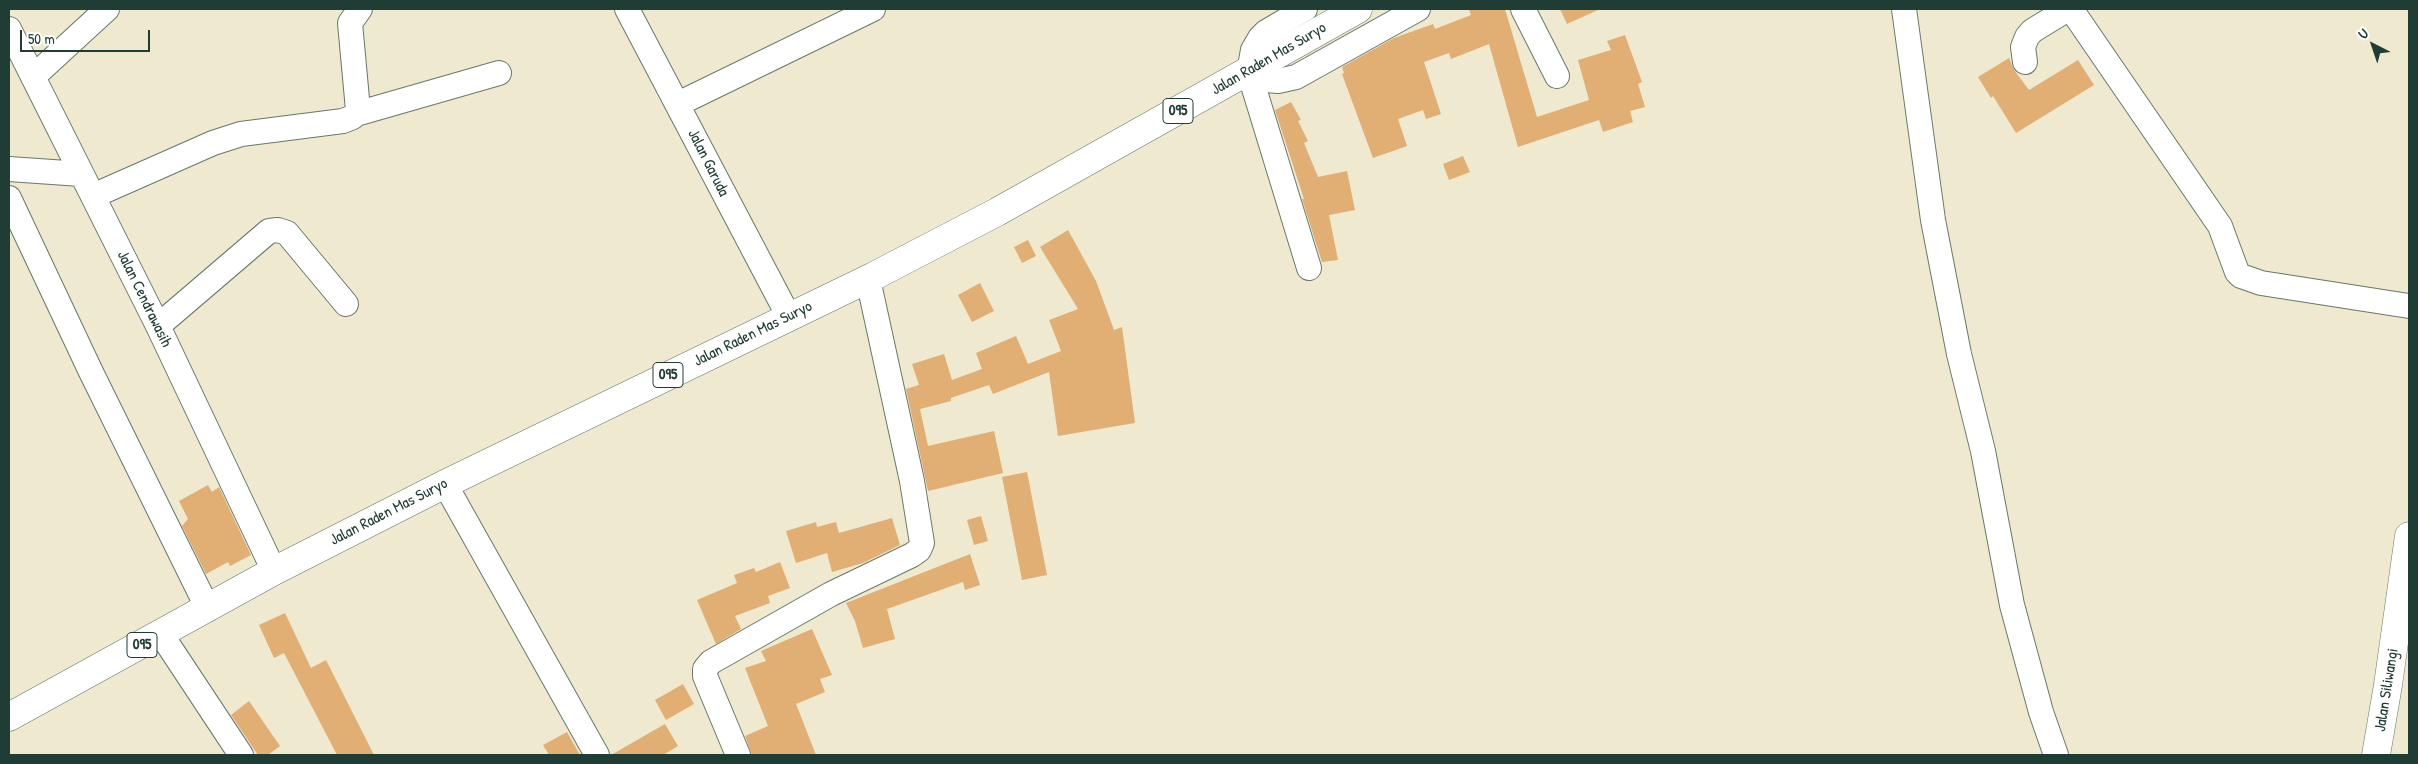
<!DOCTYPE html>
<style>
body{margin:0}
#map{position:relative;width:2418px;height:764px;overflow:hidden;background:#eee9cf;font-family:"Patrick Hand",sans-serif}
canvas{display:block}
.frame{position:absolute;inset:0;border:10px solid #1f3d34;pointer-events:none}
.north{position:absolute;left:2348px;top:20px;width:50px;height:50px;-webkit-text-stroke:4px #fff;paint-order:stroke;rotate:319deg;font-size:14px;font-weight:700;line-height:20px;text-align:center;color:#1f3d34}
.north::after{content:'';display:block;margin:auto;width:18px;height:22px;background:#1f3d34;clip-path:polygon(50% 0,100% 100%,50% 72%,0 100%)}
.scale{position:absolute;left:20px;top:30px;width:130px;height:22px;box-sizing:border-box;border:2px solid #1f3d34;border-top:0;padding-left:6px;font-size:15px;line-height:18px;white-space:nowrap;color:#1f3d34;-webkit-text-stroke:4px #fff;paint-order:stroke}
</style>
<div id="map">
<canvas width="2418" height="764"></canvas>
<div class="frame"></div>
<div class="north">U</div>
<div class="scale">50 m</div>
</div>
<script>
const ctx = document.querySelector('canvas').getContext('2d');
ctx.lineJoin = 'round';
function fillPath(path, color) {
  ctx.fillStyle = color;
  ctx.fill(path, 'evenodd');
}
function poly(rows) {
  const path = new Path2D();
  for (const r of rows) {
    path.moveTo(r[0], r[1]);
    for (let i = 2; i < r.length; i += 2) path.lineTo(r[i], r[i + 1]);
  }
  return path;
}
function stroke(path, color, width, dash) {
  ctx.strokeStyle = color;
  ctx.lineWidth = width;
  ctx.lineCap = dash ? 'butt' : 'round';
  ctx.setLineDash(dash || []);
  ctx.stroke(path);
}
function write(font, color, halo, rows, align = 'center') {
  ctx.font = font + ' "Patrick Hand",sans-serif';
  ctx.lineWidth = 4.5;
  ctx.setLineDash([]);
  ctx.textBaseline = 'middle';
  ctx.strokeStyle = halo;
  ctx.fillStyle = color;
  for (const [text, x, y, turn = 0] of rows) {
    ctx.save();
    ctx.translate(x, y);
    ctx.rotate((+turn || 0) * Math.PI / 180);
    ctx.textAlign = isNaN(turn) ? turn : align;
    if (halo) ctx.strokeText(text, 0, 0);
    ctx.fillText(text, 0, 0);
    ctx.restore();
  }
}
const building = poly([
 [1469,9,1505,9,1537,117,1589,100,1578,60,1611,50,1607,41,1625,35,1642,82,1638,84,1645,107,1630,111,1633,122,1603,132,1599,120,1518,147,1489,44,1451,59,1449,53,1424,62,1441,114,1426,119,1423,110,1398,119,1407,146,1373,158,1342,74,1344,73,1342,67,1394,38,1433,24,1435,29,1471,15],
 [1560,9,1600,9,1567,24],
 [2009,58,2014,70,2029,90,2078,60,2094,85,2016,133,1993,96,1991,98,1978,77],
 [1291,102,1301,120,1298,121,1308,141,1304,143,1318,177,1347,171,1355,210,1329,215,1338,260,1322,262,1302,199,1304,199,1275,110],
 [1463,156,1470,172,1449,180,1443,164],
 [1068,230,1096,281,1114,330,1122,327,1135,423,1058,436,1049,372,993,394,989,385,951,398,951,401,920,409,928,446,994,431,1003,473,928,491,906,389,919,385,912,364,944,354,952,380,982,369,976,353,1016,336,1028,364,1061,351,1049,320,1078,309,1040,247],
 [1028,240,1036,256,1022,263,1014,247],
 [980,283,994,311,972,322,958,295],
 [1027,472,1047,575,1022,580,1002,477],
 [208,485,212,492,219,487,251,555,230,566,228,562,206,574,182,526,188,519,179,501],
 [981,516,988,541,974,545,967,520],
 [892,518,900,545,863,563,832,572,827,553,796,563,786,531,816,522,817,527,836,522,839,533],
 [970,554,980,585,965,590,963,582,887,609,895,639,863,648,855,621,846,603],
 [780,562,790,588,768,596,770,603,735,616,741,629,716,644,697,600,737,583,734,575,754,568,756,572],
 [285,613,311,668,326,660,374,755,337,755,284,653,274,658,259,625],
 [812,629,832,675,820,679,825,692,796,704,816,755,752,755,745,736,768,726,745,668,766,661,761,651],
 [683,684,694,704,666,720,655,700],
 [249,701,280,746,268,755,258,755,231,715],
 [665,724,678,746,663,755,611,755],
 [567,732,580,755,549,755,543,745]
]);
const minor = poly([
 [627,9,789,317],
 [1305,9,1266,32,1260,38,1253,50,1249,72,1309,268],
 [1523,9,1557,76],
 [1904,9,1933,220,1959,354,1983,451,2012,605,2041,712,2056,755],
 [2071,9,2220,226,2237,272,2241,276,2261,283,2409,306],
 [9,29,158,326,274,571],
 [2025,62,2023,47,2027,37,2032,31,2068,9],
 [1249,72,1266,80,1278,81,1296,77,1418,9],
 [33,77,107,9],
 [678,104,873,9],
 [356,114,499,73],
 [9,169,81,174],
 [93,196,213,143,241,134,343,121,353,117,358,110,350,23,360,9],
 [9,198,91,372,208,609],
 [158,326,269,231,278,230,287,233,346,304],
 [445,484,597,755],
 [161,634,241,755],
 [738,755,705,676,705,669,711,662,831,594,912,555,919,550,922,543,912,481,868,279]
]);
const major = poly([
 [9,717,274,571,445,484,874,276,997,212,1358,9],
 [2376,755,2388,685,2409,536]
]);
const shields = [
 [1178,111,30],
 [668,375,30],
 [142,645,30]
];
const shieldNames = [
 ["095",1178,111],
 ["095",668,375],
 ["095",142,645]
];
const streetNames = [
 ["Jalan Raden Mas Suryo",1269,59,-30],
 ["Jalan Garuda",708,163,63],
 ["Jalan Cendrawasih",144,299,64],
 ["Jalan Raden Mas Suryo",753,334,-26],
 ["Jalan Raden Mas Suryo",389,512,-27],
 ["Jalan Siliwangi",2387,690,-81]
];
fillPath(building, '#e1af74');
stroke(minor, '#67796a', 26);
stroke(major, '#67796a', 29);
stroke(minor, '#fff', 24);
stroke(major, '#fff', 28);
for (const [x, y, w] of shields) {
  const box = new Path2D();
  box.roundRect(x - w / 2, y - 12.5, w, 25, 4);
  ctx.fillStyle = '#fff';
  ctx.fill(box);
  stroke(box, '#1f3d34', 1);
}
write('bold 15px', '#1f3d34', null, shieldNames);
write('16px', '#1f3d34', '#fff', streetNames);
</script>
